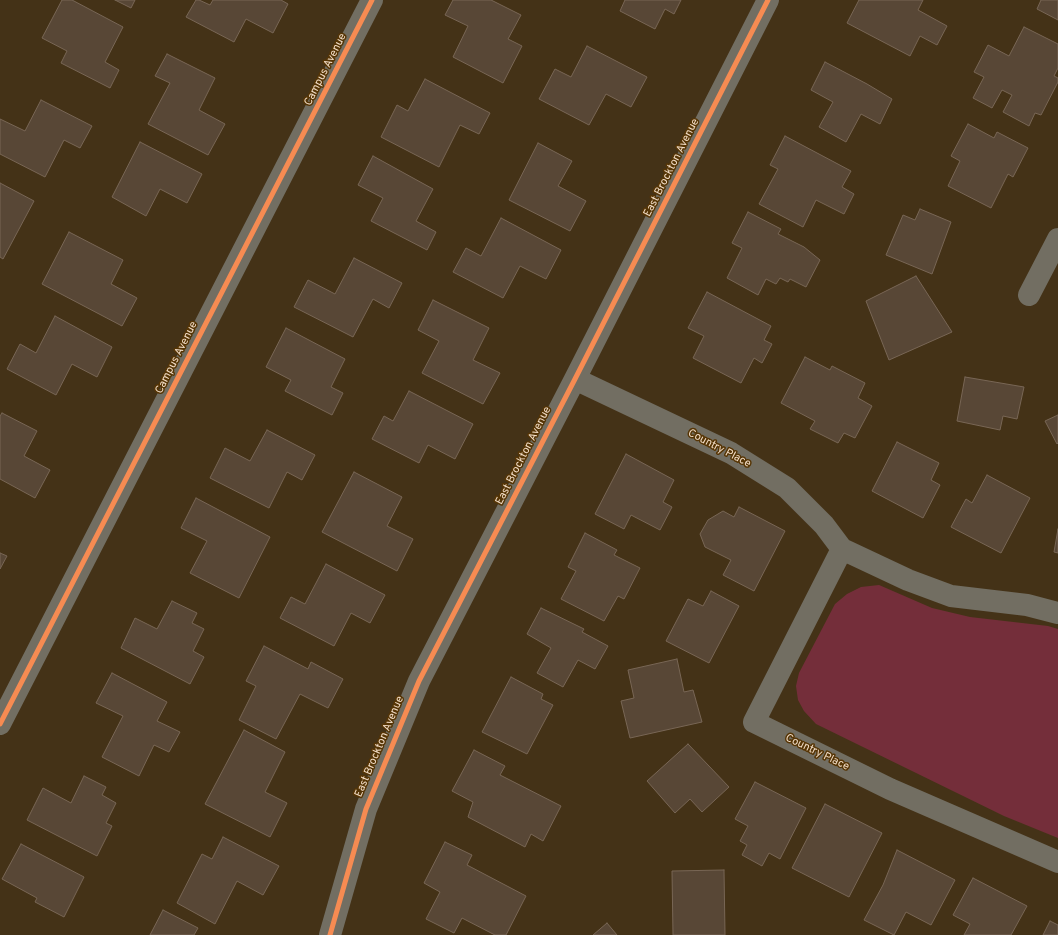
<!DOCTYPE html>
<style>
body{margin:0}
canvas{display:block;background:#443217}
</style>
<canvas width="1058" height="935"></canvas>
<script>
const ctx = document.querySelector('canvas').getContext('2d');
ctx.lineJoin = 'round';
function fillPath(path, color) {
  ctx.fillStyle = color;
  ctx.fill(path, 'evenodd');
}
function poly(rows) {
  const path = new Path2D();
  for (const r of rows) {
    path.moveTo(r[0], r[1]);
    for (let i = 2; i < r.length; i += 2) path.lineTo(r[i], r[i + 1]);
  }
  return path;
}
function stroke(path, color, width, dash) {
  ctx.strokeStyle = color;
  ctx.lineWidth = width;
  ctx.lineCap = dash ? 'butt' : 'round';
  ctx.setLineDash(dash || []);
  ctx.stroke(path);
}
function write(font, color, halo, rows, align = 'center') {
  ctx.font = font + ' Overpass,sans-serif';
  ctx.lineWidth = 3;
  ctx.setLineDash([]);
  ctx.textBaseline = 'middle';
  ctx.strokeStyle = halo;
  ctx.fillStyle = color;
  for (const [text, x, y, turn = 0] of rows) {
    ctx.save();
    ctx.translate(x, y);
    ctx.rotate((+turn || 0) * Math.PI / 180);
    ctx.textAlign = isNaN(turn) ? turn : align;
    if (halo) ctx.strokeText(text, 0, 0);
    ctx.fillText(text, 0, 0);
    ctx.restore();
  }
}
const green = poly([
 [879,585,932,608,970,617,1048,626,1058,629,1058,838,1004,816,816,724,804,711,798,700,796,686,799,673,835,604,847,594,861,587]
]);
const building = poly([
 [62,0,72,0,123,27,105,62,119,70,110,88,61,63,67,51,42,38,62,0],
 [115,0,135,0,131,8,115,0],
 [196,0,199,0,210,5,213,0,281,0,288,4,273,33,246,19,234,42,186,17,196,0],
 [453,0,491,0,521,15,508,39,522,46,503,83,453,57,468,26,445,15,453,0],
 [625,0,681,0,674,14,665,9,655,29,620,11,625,0],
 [859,0,923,0,918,10,947,26,937,45,920,36,910,56,847,23,859,0],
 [1041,0,1058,0,1058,20,1037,9,1041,0],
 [1024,27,1058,44,1058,68,1054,76,1058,78,1058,82,1041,115,1035,113,1029,126,1003,112,1012,95,1002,90,992,108,973,98,984,77,974,72,988,45,1009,56,1024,27],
 [587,46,647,77,631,107,606,94,589,125,539,99,555,69,571,77,587,46],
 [167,54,215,78,199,110,225,124,208,155,148,124,170,83,155,76,167,54],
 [825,62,867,84,892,99,880,124,861,114,846,142,819,127,833,102,811,90,825,62],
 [425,79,490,113,479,134,460,125,439,167,381,137,397,105,408,111,425,79],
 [41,100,92,126,80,148,64,140,45,177,0,154,0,119,25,131,41,100],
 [968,124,994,138,997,132,1028,148,1013,177,1008,174,991,208,948,186,960,161,951,156,968,124],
 [785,136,851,171,842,187,854,194,844,214,816,200,803,227,759,204,778,169,770,165,785,136],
 [140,142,202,174,187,203,160,189,146,216,112,197,140,142],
 [538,143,572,161,558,186,586,201,570,231,509,200,538,143],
 [373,156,433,189,416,221,436,232,427,250,371,221,383,198,358,185,373,156],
 [0,183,34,201,3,259,0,257,0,183],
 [920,209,951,222,932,274,886,255,903,215,915,220,920,209],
 [748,212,781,229,778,234,804,247,820,260,806,287,790,279,788,282,780,278,776,284,766,279,758,295,727,278,742,248,732,243,748,212],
 [501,218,561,250,546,279,520,266,503,298,453,272,466,248,481,256,501,218],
 [69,232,123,260,111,284,137,298,122,326,42,284,69,232],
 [354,258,402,283,389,308,373,299,353,337,294,307,308,280,335,294,354,258],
 [916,276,952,332,889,360,866,301,916,276],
 [707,292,771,326,764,340,772,344,762,363,754,358,741,383,693,358,704,336,688,328,707,292],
 [433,300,489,328,473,360,500,373,483,404,422,373,439,341,418,330,433,300],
 [55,316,112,347,97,377,72,364,56,395,7,369,20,344,36,353,55,316],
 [286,328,345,359,331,387,343,393,332,415,285,391,291,380,266,367,286,328],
 [805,357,830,370,832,366,865,383,858,398,872,406,855,438,844,433,838,443,810,429,815,421,781,403,805,357],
 [965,377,1024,387,1017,419,1003,416,1000,430,957,421,965,377],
 [409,391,473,424,455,459,428,445,419,463,372,439,384,416,393,421,409,391],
 [2,413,37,431,24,456,50,470,35,498,0,479,0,416,2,413],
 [1058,415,1058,443,1057,444,1045,421,1058,415],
 [267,430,315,455,302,480,287,472,269,508,210,478,225,448,250,461,267,430],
 [897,442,939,463,931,480,940,485,923,518,872,491,897,442],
 [626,454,674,480,663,502,672,507,660,530,631,515,624,529,595,514,626,454],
 [354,472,402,497,387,526,413,539,397,571,322,532,354,472],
 [987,475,1030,498,1001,553,951,527,966,499,972,503,987,475],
 [196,498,270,537,239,598,190,573,207,541,181,528,196,498],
 [739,507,785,531,754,591,723,575,731,560,705,547,700,534,708,520,723,511,734,517,739,507],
 [1058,529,1058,553,1054,552,1058,529],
 [585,533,617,550,614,555,640,568,624,599,618,596,604,621,561,599,576,571,568,567,585,533],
 [0,553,7,556,0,569,0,553],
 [326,564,385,595,370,623,351,613,334,646,280,618,291,597,305,604,326,564],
 [711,591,739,606,709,663,666,641,688,599,703,606,711,591],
 [172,601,197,613,192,623,204,629,193,651,204,657,190,684,121,648,135,618,157,629,172,601],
 [541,608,584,629,582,632,608,646,595,669,578,660,563,687,537,673,551,648,527,634,541,608],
 [264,646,308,669,311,662,343,679,328,708,300,694,276,739,239,720,256,686,246,681,264,646],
 [677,659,684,692,693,690,702,722,630,738,621,701,634,698,628,670,677,659],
 [112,673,167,702,157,721,180,732,169,752,154,745,139,776,102,757,123,716,96,703,112,673],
 [511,677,543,694,541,699,553,705,527,754,482,732,511,677],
 [244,730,285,752,265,792,287,803,270,837,205,804,244,730],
 [688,744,729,787,702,812,690,799,675,813,647,781,688,744],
 [474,750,505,766,500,775,561,806,543,841,531,834,525,847,468,817,473,802,452,791,474,750],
 [84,776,106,787,102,795,116,803,106,823,112,826,97,856,27,820,43,788,71,803,84,776],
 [755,782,806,808,780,859,769,853,762,866,742,855,747,845,740,841,748,826,735,819,755,782],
 [825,804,882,833,849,897,792,868,825,804],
 [223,837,279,866,263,895,237,881,215,924,177,903,202,854,212,859,223,837],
 [445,842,472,855,467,865,526,896,506,935,495,935,462,918,454,933,426,919,440,892,424,883,445,842],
 [21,844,84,877,64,917,35,902,37,898,2,879,21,844],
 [897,850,955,880,931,925,906,912,894,935,864,920,883,885,897,850],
 [724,870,725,935,673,935,672,871,724,870],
 [973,878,1027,906,1011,935,964,935,970,924,953,915,973,878],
 [163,910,198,928,194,935,150,935,163,910],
 [1050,921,1058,925,1058,935,1043,935,1050,921],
 [607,923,617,935,593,935,607,923]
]);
const street = poly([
 [1029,295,1058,239],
 [575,379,731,453,787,488,824,525,842,549],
 [1058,613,1027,605,951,596,908,580,842,549,754,722,890,789,1058,862],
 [0,724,372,0],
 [330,935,366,809,419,681,575,379,768,0]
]);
const cycleway = poly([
 [0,724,372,0],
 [330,935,366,809,419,681,575,379,768,0]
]);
const streetNames = [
 ["Campus Avenue",326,70,-63],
 ["East Brockton Avenue",672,168,-63],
 ["Campus Avenue",177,358,-63],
 ["Country Place",719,449,28],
 ["East Brockton Avenue",524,456,-63],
 ["East Brockton Avenue",380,747,-67],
 ["Country Place",817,753,26]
];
fillPath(green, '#742e3a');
fillPath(building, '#584736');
stroke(building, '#786655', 1);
stroke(street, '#726e62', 22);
stroke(cycleway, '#f68b52', 5);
write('11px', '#f3dec8', '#563505', streetNames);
</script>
